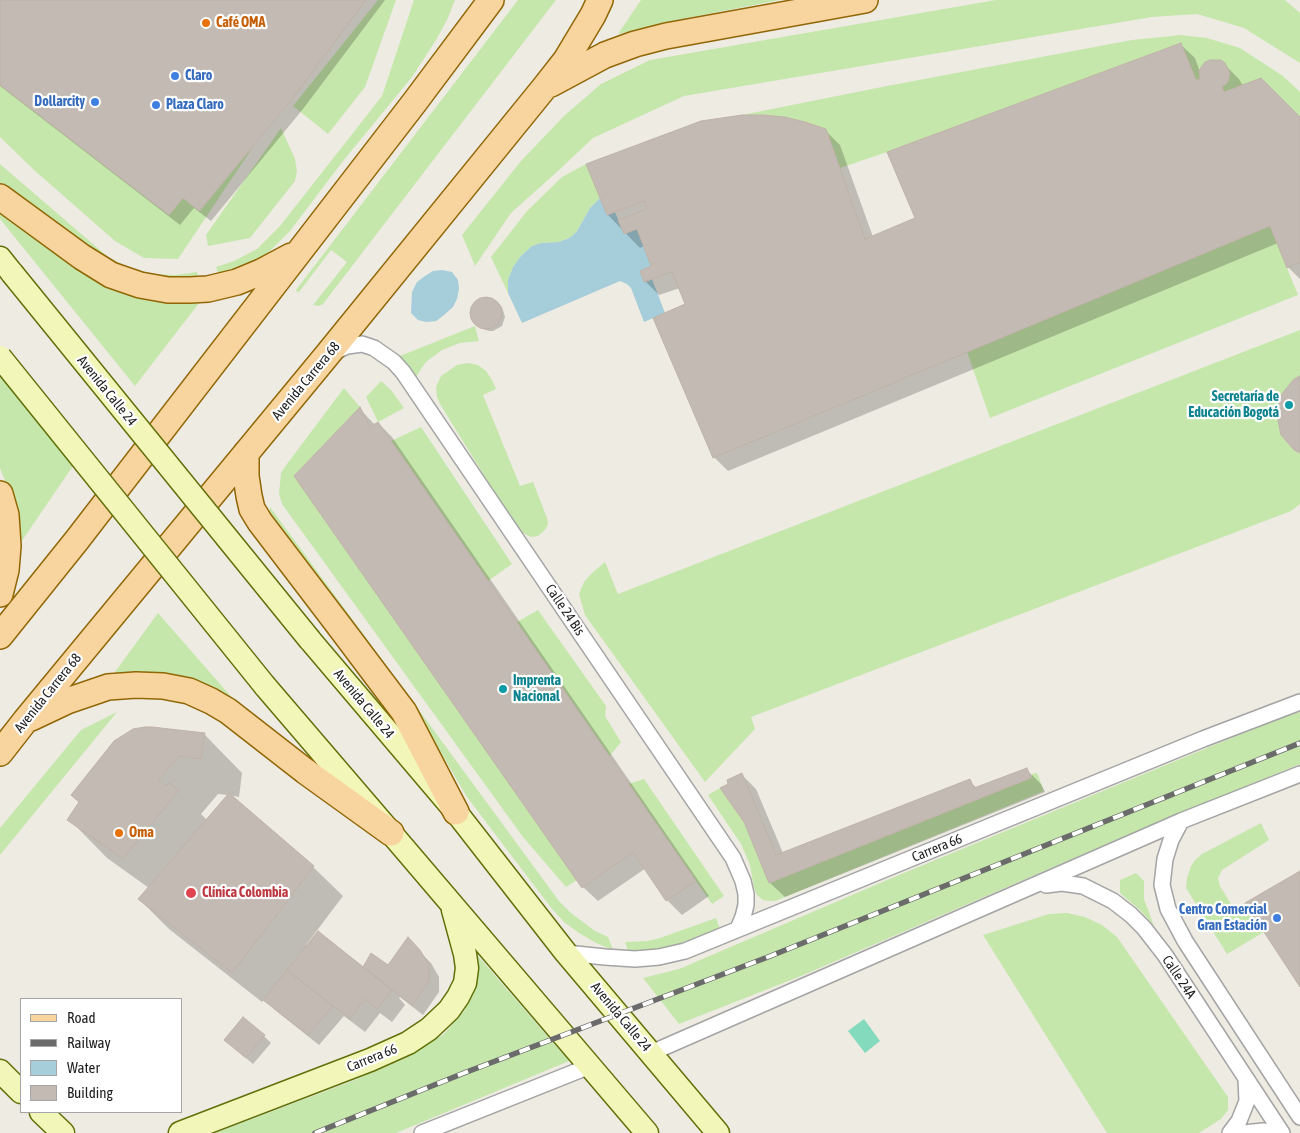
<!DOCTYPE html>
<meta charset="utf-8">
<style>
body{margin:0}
#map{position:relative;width:1300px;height:1133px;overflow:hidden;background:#eeebe3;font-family:"Asap Condensed",sans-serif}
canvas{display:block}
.legend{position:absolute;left:20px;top:998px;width:162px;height:115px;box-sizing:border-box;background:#fff;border:1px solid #a5a5a5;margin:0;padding:6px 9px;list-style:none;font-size:15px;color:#1d1d1d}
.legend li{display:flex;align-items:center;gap:10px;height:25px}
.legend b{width:25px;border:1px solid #a5a5a5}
</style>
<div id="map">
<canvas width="1300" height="1133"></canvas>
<ul class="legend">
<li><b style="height:6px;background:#f8d49f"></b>Road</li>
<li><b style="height:6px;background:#6b6b6b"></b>Railway</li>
<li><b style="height:14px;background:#a5cdda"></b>Water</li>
<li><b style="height:14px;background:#c2bab3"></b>Building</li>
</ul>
</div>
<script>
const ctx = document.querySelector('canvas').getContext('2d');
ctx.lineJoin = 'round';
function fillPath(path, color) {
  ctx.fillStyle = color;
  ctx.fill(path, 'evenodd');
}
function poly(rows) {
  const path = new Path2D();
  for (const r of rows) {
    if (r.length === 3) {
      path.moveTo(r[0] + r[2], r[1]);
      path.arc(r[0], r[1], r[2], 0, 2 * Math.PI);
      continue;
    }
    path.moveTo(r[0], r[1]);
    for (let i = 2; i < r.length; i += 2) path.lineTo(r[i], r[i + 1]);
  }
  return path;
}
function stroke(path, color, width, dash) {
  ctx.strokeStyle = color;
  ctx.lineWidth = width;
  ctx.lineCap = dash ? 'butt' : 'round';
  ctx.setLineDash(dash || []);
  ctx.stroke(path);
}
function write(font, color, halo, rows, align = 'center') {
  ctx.font = font + ' "Asap Condensed",sans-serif';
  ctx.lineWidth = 4.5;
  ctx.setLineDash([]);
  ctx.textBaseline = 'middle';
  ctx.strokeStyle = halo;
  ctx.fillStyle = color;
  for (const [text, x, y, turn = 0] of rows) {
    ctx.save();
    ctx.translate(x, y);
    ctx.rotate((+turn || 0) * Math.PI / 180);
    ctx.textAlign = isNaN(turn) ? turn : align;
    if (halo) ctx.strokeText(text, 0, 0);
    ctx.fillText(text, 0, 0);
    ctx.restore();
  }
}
const grass = poly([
 [378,0,396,0,365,87,328,134,293,106],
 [414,0,455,0,447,20,436,40,412,77,343,161,290,231,263,258,219,276,216,267,234,261,257,249,280,226,382,96],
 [518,0,556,0,323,304,319,306,313,305,347,262,331,250,299,292,297,292,296,290],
 [641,0,780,0,666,22,637,30,618,34],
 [996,0,1285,0,1300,13,1300,63,1244,28,1197,14,1152,17,684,96,593,138,559,170,511,213,475,266,462,235,521,161,565,115,601,84,650,60],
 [1181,35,1207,38,1240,48,1283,76,1300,92,1300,117,1261,78,1224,92,1222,87,1228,82,1230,73,1225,63,1221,60,1210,60,1205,62,1202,66,1199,71,1200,79,1196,80,1181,43,887,152,840,168,826,129,805,122,785,117,763,115,742,115,887,86,1132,40],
 [0,85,169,215,183,198,200,211,255,144,178,259,144,258,115,241,34,170,0,137],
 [281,128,295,159,297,171,295,181,250,238,208,246,206,235],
 [0,164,108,257,131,269,155,274,176,275,197,272,199,282,129,276,0,189],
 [586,164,600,198,590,208,577,231,572,236,567,239,558,242,541,243,532,246,521,256,513,267,508,280,508,293,491,257,527,211,562,177],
 [0,206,46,239,203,298,135,386,0,219],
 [1270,226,1298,295,990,418,967,352],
 [475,326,479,341,460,343,442,350,426,362,421,369,416,377,400,356],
 [1300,330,1300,376,1294,379,1281,395,1277,415,1281,435,1294,450,1300,453,1300,504,1291,511,751,717,755,729,705,782,585,615,579,594,584,582,592,573,605,562,618,594],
 [468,363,478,365,486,371,492,380,496,389,483,395,520,486,533,482,547,518,548,524,545,530,538,536,531,537,523,533,514,524,440,404,437,397,436,387,441,376,457,365],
 [0,371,75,463,19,545,9,491,0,468],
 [381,381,391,390,404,408,378,422,366,397],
 [344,388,360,407,294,476,577,880,566,887,523,837,282,504,279,494,281,473,287,464],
 [421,427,512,564,488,581,391,441],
 [270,507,559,901,571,913,595,931,608,937,613,950,596,943,579,933,564,922,552,909,467,797,417,712,268,520],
 [538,610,606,706,605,716,621,742,609,757,517,622],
 [158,613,234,700,208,686,112,676],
 [117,712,0,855,0,828,81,730],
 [1300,712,1300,764,1102,846,801,976,679,1024,643,978,679,969,899,875,1270,722],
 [1037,773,1044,791,775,901,771,901,763,900,757,895,754,888,750,865,741,844,708,795,720,788,744,822,770,883,1031,778,1032,774],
 [644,779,724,896,712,904,628,784],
 [1261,823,1269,840,1222,870,1218,878,1220,886,1234,909,1245,903,1264,932,1227,954,1186,888,1187,878,1191,866,1195,860,1202,854],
 [1136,873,1144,881,1144,899,1154,926,1141,911,1120,893,1120,880],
 [1067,913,1085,917,1102,925,1117,937,1228,1097,1228,1110,1221,1119,1199,1133,1107,1133,983,935,1049,914],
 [716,918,720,929,675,945,652,951,629,953,625,942,648,941,660,938],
 [478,956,569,1061,396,1133,215,1133,355,1080,443,1035,464,1011,475,988,479,967]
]);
const pitch = poly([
 [864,1019,880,1041,865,1053,848,1031]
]);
const water = poly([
 [600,198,607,215,615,212,624,234,637,229,651,266,640,272,644,281,652,279,665,313,644,322,631,288,627,284,620,281,522,323,508,293,508,280,513,267,521,256,532,246,541,243,558,242,567,239,572,236,577,231,590,208],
 [442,270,452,272,458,280,459,289,457,299,453,307,444,315,436,321,426,322,418,320,411,313,412,292,417,282,425,276,433,271]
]);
const shadow = poly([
 [0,0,385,0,303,109,211,221,194,208,180,225,0,86,0,65,2,62,0,60],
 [1180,44,1195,58,1200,72,1224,64,1239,79,1243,86,1300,119,1300,279,1288,267,1278,243,728,471,714,457,687,305,680,288,659,295,645,281,653,267,644,246,640,248,608,215,587,165,825,130,840,145,873,237,916,218],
 [485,298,495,300,502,307,505,317,502,326,493,331,489,331,480,328,473,320,471,311,475,302],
 [360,409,375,425,378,423,392,437,709,896,682,915,667,900,646,868,598,901,583,887],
 [204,734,242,773,239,797,229,795,313,867,343,896,306,945,367,972,368,970,388,967,418,950,431,963,439,977,439,992,423,1015,400,997,399,998,405,1005,392,1022,380,1013,365,1032,344,1016,319,1045,275,1010,264,999,262,1002,169,929,139,899,149,888,107,858,69,819],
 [218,794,228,795,207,820,201,814],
 [1027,770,1041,784,1045,792,785,897,770,883,745,822,742,775,756,789,783,853,969,781,977,788],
 [264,1036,271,1043,253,1064,233,1047]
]);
const building = poly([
 [0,0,366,0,293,98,199,211,183,198,169,215,0,85,0,63,1,61,0,60,0,0],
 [1181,43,1196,80,1200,79,1199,71,1202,66,1205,62,1210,60,1221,60,1225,63,1230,73,1228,82,1222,87,1224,92,1261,78,1300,117,1300,262,1287,268,1270,226,713,458,653,318,685,304,672,272,644,282,640,271,651,266,637,229,624,234,618,220,647,209,644,201,607,215,586,164,701,121,742,115,763,115,785,117,805,122,826,129,865,239,915,218,887,152,1181,43],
 [486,313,16],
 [1300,376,1300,453,1294,450,1281,435,1277,415,1281,395,1294,379,1300,376],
 [360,407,370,427,378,422,696,881,666,901,633,852,582,888,294,476,360,407],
 [145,727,152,727,205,733,201,759,179,756,159,780,166,785,169,783,179,790,123,859,67,820,79,802,71,795,114,741,133,729,145,727],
 [1027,768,1031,778,769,883,744,822,720,788,728,784,727,780,742,773,776,855,970,779,974,788,1027,768],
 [229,793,314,866,232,973,138,899,229,793],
 [1300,871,1300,987,1245,903,1300,871],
 [318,931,392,990,377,1009,365,999,350,1019,287,970,318,931],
 [408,937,420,950,429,965,429,981,412,1005,363,967,371,953,388,965,408,937],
 [287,970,333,1006,308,1035,263,1000,287,970],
 [243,1017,265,1035,246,1058,224,1040,243,1017]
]);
const street = poly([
 [332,353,347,346,362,344,374,348,394,362,403,372,733,858,743,881,746,894,746,905,743,917,738,929],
 [1181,821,1171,840,1165,859,1162,885,1168,909,1185,941,1300,1117],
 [1046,885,1062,883,1083,886,1113,901,1131,915,1144,928,1165,955,1282,1133],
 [566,953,605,957,635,959,659,957,685,951,1203,739,1300,702],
 [651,1053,1181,821,1300,774],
 [422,1133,590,1066],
 [1230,1133,1239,1121,1247,1101,1246,1079],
 [1244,1133,1263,1131,1282,1133]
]);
const secondary = poly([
 [0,258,12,273],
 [310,640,456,812,566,953,718,1133],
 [265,686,391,833,647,1133],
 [0,1071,21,1092],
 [41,1112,63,1133],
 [180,1133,370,1060,408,1043,429,1029,449,1010,458,997,465,983,467,968,465,954,453,910]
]);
const primary = poly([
 [551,84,605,55,635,44,666,36,865,0],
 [0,197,82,257,111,275,140,285,168,290,190,290,208,289,237,282,261,272,291,256],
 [246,453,246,476,249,496,252,509,260,522,337,623,404,712,456,812],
 [0,494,6,515,8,546,6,570,0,594],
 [0,636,77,540,414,103,491,0],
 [31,718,67,701,108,687,136,685,163,686,189,691,211,701,228,711,305,771,391,833],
 [0,753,25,721,328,354,544,88,566,60,593,15,600,0]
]);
const rail = poly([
 [315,1133,464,1073,768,957,1300,743]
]);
const secondaryBridge = poly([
 [12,273,310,640],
 [0,357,265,686]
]);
const markers = [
 [206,23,5,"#e8710a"],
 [175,76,5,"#3f7fe0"],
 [95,102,5,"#3f7fe0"],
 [156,105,5,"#3f7fe0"],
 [1289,405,5,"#0f9aa8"],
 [503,689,5,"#0f9aa8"],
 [119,833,5,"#e8710a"],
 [191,893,6,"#e0444e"],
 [1277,918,5,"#3f7fe0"]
];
const foodNames = [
 ["Café OMA",216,23],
 ["Oma",129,833]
];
const shopNames = [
 ["Claro",185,76],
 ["Dollarcity",85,102,"right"],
 ["Plaza Claro",166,105],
 ["Centro Comercial",1267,910,"right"],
 ["Gran Estación",1267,926,"right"]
];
const streetNames = [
 ["Avenida Carrera 68",306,381,-50],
 ["Avenida Calle 24",107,391,51],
 ["Calle 24 Bis",565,610,56],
 ["Avenida Carrera 68",48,693,-51],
 ["Avenida Calle 24",364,704,50],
 ["Carrera 66",937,848,-22],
 ["Calle 24A",1179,977,56],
 ["Avenida Calle 24",621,1017,50],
 ["Carrera 66",372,1058,-22]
];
const cultureNames = [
 ["Secretaría de",1279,397],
 ["Educación Bogotá",1279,413],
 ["Imprenta",513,681,"left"],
 ["Nacional",513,697,"left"]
];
const healthNames = [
 ["Clínica Colombia",202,893]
];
fillPath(grass, '#c6e7ab');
fillPath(pitch, '#84dabc');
fillPath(water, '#a5cdda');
fillPath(shadow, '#0003');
fillPath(building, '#c2bab3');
stroke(building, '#bfb2a6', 1);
stroke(street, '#a4a4a4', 18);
stroke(secondary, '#617009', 25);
stroke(primary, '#916706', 28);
stroke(street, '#fff', 15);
stroke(secondary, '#f2f7b9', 22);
stroke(primary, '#f8d49f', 25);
stroke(rail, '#6b6b6b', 5.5);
stroke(rail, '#fff', 4, [11]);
stroke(secondaryBridge, '#617009', 25, []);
stroke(secondaryBridge, '#f2f7b9', 22);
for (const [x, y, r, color] of markers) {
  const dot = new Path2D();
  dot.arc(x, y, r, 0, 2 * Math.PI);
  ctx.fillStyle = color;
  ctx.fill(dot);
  stroke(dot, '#fff', 2);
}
write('bold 14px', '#c56008', '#fff', foodNames, 'left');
write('bold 14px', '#366cbe', '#fff', shopNames, 'left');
write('14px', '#1d1d1d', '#fff', streetNames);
write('bold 14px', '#0d838f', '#fff', cultureNames, 'right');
write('bold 14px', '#be3a42', '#fff', healthNames, 'left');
</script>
